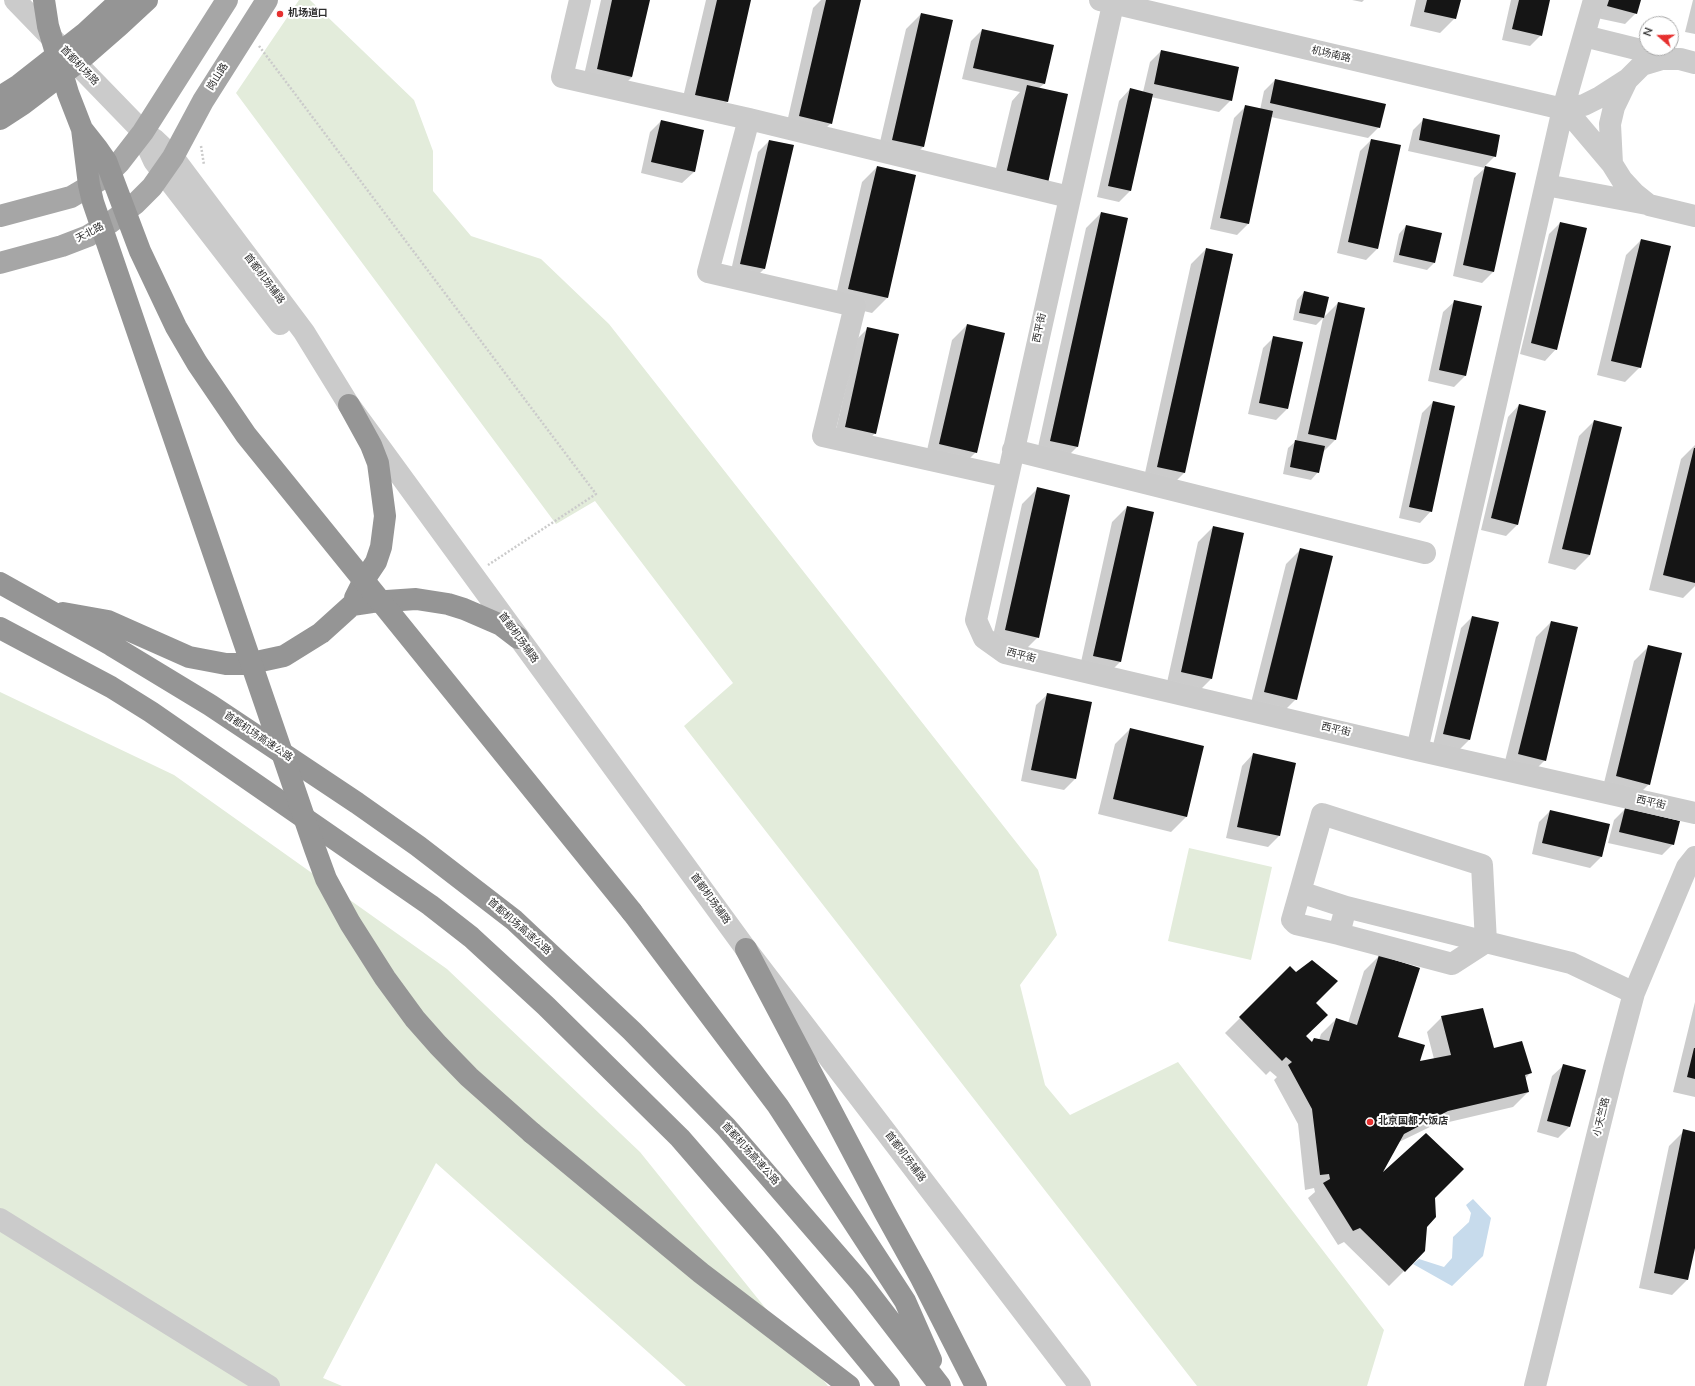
<!DOCTYPE html>
<meta charset="utf-8">
<style>
body{margin:0}
#map{position:relative;width:1695px;height:1386px;overflow:hidden;background:#fff;font-family:"Nunito Sans",sans-serif}
canvas{display:block}
.north{position:absolute;left:1639px;top:16px;width:40px;height:40px;box-sizing:border-box;background:#fff;border:1px solid #ababab;border-radius:50%;rotate:290deg;font-size:11px;font-weight:700;line-height:16px;text-align:center;color:#2e2e2e}
.north::after{content:'';display:block;margin:auto;width:14px;height:18px;background:#e6302f;clip-path:polygon(50% 0,100% 100%,50% 72%,0 100%)}
</style>
<div id="map">
<canvas width="1695" height="1386"></canvas>
<div class="north">N</div>
</div>
<script>
const ctx = document.querySelector('canvas').getContext('2d');
ctx.lineJoin = 'round';
function fillPath(path, color) {
  ctx.fillStyle = color;
  ctx.fill(path, 'evenodd');
}
function poly(rows) {
  const path = new Path2D();
  for (const r of rows) {
    path.moveTo(r[0], r[1]);
    for (let i = 2; i < r.length; i += 2) path.lineTo(r[i], r[i + 1]);
  }
  return path;
}
function stroke(path, color, width, dash) {
  ctx.strokeStyle = color;
  ctx.lineWidth = width;
  ctx.lineCap = dash ? 'butt' : 'round';
  ctx.setLineDash(dash || []);
  ctx.stroke(path);
}
function write(font, color, halo, rows, align = 'center') {
  ctx.font = font + ' "Nunito Sans","Noto Sans SC",sans-serif';
  ctx.lineWidth = 4;
  ctx.setLineDash([]);
  ctx.textBaseline = 'middle';
  ctx.strokeStyle = halo;
  ctx.fillStyle = color;
  for (const [text, x, y, turn = 0] of rows) {
    ctx.save();
    ctx.translate(x, y);
    ctx.rotate((+turn || 0) * Math.PI / 180);
    ctx.textAlign = isNaN(turn) ? turn : align;
    if (halo) ctx.strokeText(text, 0, 0);
    ctx.fillText(text, 0, 0);
    ctx.restore();
  }
}
const green = poly([
 [299,0,310,0,414,100,433,151,433,191,471,236,541,259,609,324,1038,870,1057,935,1020,985,1045,1085,1070,1115,1178,1062,1384,1330,1367,1386,1197,1386,684,726,733,683,595,501,556,524,236,93],
 [0,692,174,775,447,969,640,1152,828,1386,686,1386,436,1163,323,1378,342,1386,0,1386],
 [1189,848,1272,867,1251,960,1168,941]
]);
const water = poly([
 [1473,1199,1491,1218,1483,1256,1452,1286,1413,1264,1419,1259,1444,1267,1452,1258,1453,1237,1469,1222,1471,1213,1466,1205]
]);
const shadow = poly([
 [601,0,649,0,632,77,617,92,582,84],
 [706,0,750,0,727,102,712,117,680,110],
 [821,0,857,0,831,123,816,138,785,131,813,8],
 [1352,0,1364,0,1362,2],
 [1416,0,1460,0,1455,18,1440,33,1410,26],
 [1511,0,1549,0,1541,35,1530,46,1502,40],
 [1601,0,1640,0,1636,13,1625,24,1597,18],
 [1693,0,1695,0,1695,34,1685,32],
 [921,14,952,21,923,147,908,162,877,155,906,29],
 [982,30,1052,46,1044,84,1039,88,1047,183,991,189,1012,101,1020,92,962,79,971,41],
 [1161,51,1231,100,1219,112,1151,97,1130,191,1119,202,1097,197,1119,101,1130,89,1143,92,1150,62],
 [1275,80,1379,127,1368,138,1271,117,1248,224,1237,235,1210,229,1234,118,1246,106,1260,110,1264,91],
 [1424,119,1495,156,1484,167,1515,173,1493,272,1482,283,1453,276,1474,178,1485,168,1408,151,1413,130],
 [661,121,703,131,694,172,682,183,641,173,650,132],
 [1371,140,1377,249,1366,260,1337,253,1360,151],
 [769,141,764,269,753,280,730,275,758,152],
 [877,167,887,298,872,313,834,304,862,182],
 [1101,213,1127,219,1077,447,1062,462,1036,456,1086,228],
 [1560,223,1556,349,1545,361,1520,354,1549,234],
 [1406,226,1434,263,1427,270,1393,262,1399,234],
 [1641,240,1640,367,1625,382,1597,375,1626,255],
 [1206,249,1184,473,1169,488,1143,482,1191,264],
 [1304,292,1328,298,1323,318,1338,303,1335,440,1322,453,1318,472,1311,480,1283,474,1288,448,1296,441,1323,318,1316,325,1293,320,1297,300],
 [1455,301,1480,306,1465,376,1454,387,1428,381,1443,312],
 [967,325,976,452,961,467,925,459,952,340],
 [868,328,875,433,864,445,834,438,857,339],
 [1274,337,1287,409,1276,420,1248,414,1263,348],
 [1433,402,1431,511,1420,523,1399,518,1422,413],
 [1519,405,1518,524,1506,536,1481,530,1508,417],
 [1594,421,1620,428,1590,555,1575,570,1548,563,1579,436],
 [1695,445,1695,586,1683,598,1649,590,1681,459],
 [1037,489,1038,637,1023,652,991,645,1022,504],
 [1127,507,1153,513,1120,662,1105,677,1079,671,1112,522],
 [1213,527,1211,679,1196,694,1166,687,1198,542],
 [1301,549,1296,699,1281,714,1250,707,1286,564],
 [1472,617,1469,740,1458,751,1433,745,1461,628],
 [1551,622,1545,760,1530,775,1503,769,1536,637],
 [1649,646,1649,784,1634,799,1602,791,1634,661],
 [1048,694,1075,779,1064,790,1021,781,1036,705],
 [1130,729,1203,747,1186,817,1171,832,1098,814,1115,744],
 [1253,754,1279,836,1268,847,1226,838,1242,766],
 [1625,809,1673,844,1662,855,1608,843,1614,820],
 [1550,811,1609,825,1601,857,1590,868,1532,854,1539,822],
 [1379,956,1397,1038,1418,1063,1434,1059,1427,1032,1442,1017,1531,1072,1525,1079,1528,1092,1513,1107,1432,1126,1397,1143,1380,1175,1434,1198,1426,1227,1424,1251,1389,1286,1344,1242,1338,1245,1308,1198,1315,1192,1314,1188,1305,1190,1298,1124,1274,1080,1277,1077,1270,1071,1266,1075,1225,1033,1290,968,1314,1003,1305,1036,1311,1043,1314,1039,1319,1040,1321,1034,1336,1019,1348,1023,1364,971],
 [1695,1002,1695,1097,1673,1092],
 [1564,1065,1569,1127,1558,1138,1537,1132,1552,1076],
 [1684,1131,1695,1133,1695,1243,1687,1280,1672,1295,1639,1288,1669,1146]
]);
const building = poly([
 [612,0,650,0,632,77,597,69],
 [717,0,751,0,728,102,695,95],
 [826,0,861,0,832,124,799,116],
 [1427,0,1461,0,1456,19,1424,12],
 [1519,0,1550,0,1542,36,1512,29],
 [1609,0,1641,0,1637,14,1607,6],
 [921,13,953,20,924,147,892,140],
 [982,29,1054,45,1045,84,973,68],
 [1161,50,1239,67,1232,101,1154,84],
 [1275,79,1386,104,1380,128,1270,103],
 [1027,85,1068,94,1048,183,1006,174],
 [1130,88,1153,94,1131,191,1108,186],
 [1245,105,1273,111,1249,224,1220,218],
 [1423,118,1500,135,1496,157,1419,140],
 [661,120,704,130,695,172,651,162],
 [1371,139,1401,145,1378,249,1348,242],
 [769,140,794,145,765,269,740,264],
 [877,166,916,175,888,298,848,289],
 [1485,166,1516,173,1494,272,1463,265],
 [1101,212,1128,218,1078,447,1050,441],
 [1560,222,1587,228,1557,350,1531,343],
 [1406,225,1442,233,1435,263,1399,255],
 [1641,239,1671,246,1641,368,1611,361],
 [1206,248,1233,254,1185,473,1157,467],
 [1304,291,1329,297,1324,318,1299,313],
 [1454,300,1482,306,1466,376,1439,370],
 [1338,302,1365,308,1336,440,1308,434],
 [967,324,1005,333,977,453,939,444],
 [867,327,899,334,876,434,845,427],
 [1273,336,1303,342,1288,409,1259,403],
 [1433,401,1455,406,1432,512,1409,507],
 [1519,404,1546,411,1518,525,1491,518],
 [1594,420,1622,427,1590,555,1562,549],
 [1295,440,1325,446,1319,473,1290,467],
 [1694,448,1695,448,1695,583,1663,575],
 [1037,487,1070,495,1039,638,1005,630],
 [1127,506,1154,512,1121,662,1093,656],
 [1213,526,1244,533,1212,679,1181,672],
 [1300,548,1333,556,1297,700,1264,692],
 [1472,616,1499,622,1470,740,1443,734],
 [1551,621,1578,627,1546,761,1518,754],
 [1648,645,1682,653,1650,785,1616,776],
 [1047,693,1092,702,1076,779,1031,770],
 [1130,728,1204,746,1187,817,1113,799],
 [1253,753,1296,763,1280,836,1237,827],
 [1625,808,1680,821,1674,845,1619,832],
 [1550,810,1610,824,1602,857,1542,843],
 [1379,955,1420,968,1398,1037,1425,1045,1420,1061,1451,1055,1441,1016,1483,1008,1494,1048,1522,1041,1532,1073,1525,1075,1529,1092,1448,1111,1404,1134,1383,1172,1426,1133,1464,1169,1435,1198,1436,1217,1427,1227,1425,1251,1405,1272,1360,1228,1353,1231,1323,1183,1330,1179,1329,1174,1320,1175,1312,1109,1288,1065,1292,1062,1286,1057,1282,1061,1239,1017,1290,966,1296,972,1312,960,1338,981,1316,1003,1328,1015,1306,1036,1312,1042,1314,1038,1329,1041,1336,1018,1357,1025],
 [1694,1048,1695,1048,1695,1079,1687,1077],
 [1563,1064,1586,1070,1570,1127,1547,1121],
 [1683,1129,1695,1132,1695,1248,1688,1280,1654,1273]
]);
const path = poly([
 [259,46,596,494,488,565],
 [201,146,204,165]
]);
const minor = poly([
 [15,0,143,132,155,140,173,157,304,332,349,405,746,949,1080,1386],
 [580,0,562,77,749,119,1069,197],
 [1100,0,1563,109,1584,105,1600,97,1628,79,1642,65,1662,59,1680,59,1695,63],
 [1114,0,976,620,984,638,1005,653,1417,750,1695,813],
 [1584,36,1669,57],
 [1563,109,1573,118,1612,164,1622,180,1634,193,1649,205,1695,216],
 [749,119,708,272,855,306,823,436,1007,477],
 [143,132,148,148,154,161,280,324],
 [1612,164,1610,124,1614,107,1627,80],
 [1546,185,1647,204],
 [1013,450,1425,553],
 [1417,750,1563,109,1594,0],
 [1300,892,1292,920,1296,924,1339,934],
 [1346,907,1300,892,1322,814,1482,865,1486,942,1452,964,1339,934,1346,907,1486,942,1571,963,1634,993],
 [0,1219,269,1386],
 [1535,1386,1614,1068,1634,993,1687,867,1695,857]
]);
const major = poly([
 [0,216,71,197,105,177,119,163,143,132,227,0],
 [0,263,62,246,88,236,111,222,135,204,152,187,173,157,203,101,267,0]
]);
const highway = poly([
 [349,405,371,445,378,463,385,516,381,547,376,562,364,580,355,598],
 [0,583,111,645,210,705,357,803,418,846,514,920,632,1031,726,1127,861,1283,940,1386],
 [63,613,108,621,189,657,226,664,247,664,284,656,321,633,352,605,372,602,416,599,448,604,464,609,501,625,518,638],
 [0,628,111,687,151,712,430,905,471,937,546,1006,680,1138,771,1243,889,1386],
 [632,912,778,1106,905,1301,931,1360],
 [746,949,884,1211,921,1278,976,1386],
 [532,1133,701,1273,849,1386]
]);
const highwayBridge = poly([
 [44,0,48,26,68,93,82,129,89,185,93,202,315,849,326,879,350,923,385,978,415,1019,438,1045,469,1077,532,1133],
 [0,97,19,85,84,34,121,0],
 [0,119,23,104,73,66,120,25,147,0],
 [82,129,97,148,106,161,140,251,176,327,197,363,246,435,632,912]
]);
const markers = [
 [280,14,4,"#e6302f"],
 [1370,1122,4,"#e6302f"]
];
const poiNames = [
 ["机场道口",288,14],
 ["北京国都大饭店",1378,1122]
];
const streetNames = [
 ["机场南路",1331,55,13],
 ["首都机场路",79,66,46],
 ["岗山路",218,77,-58],
 ["天北路",90,233,-27],
 ["首都机场辅路",264,279,53],
 ["西平街",1040,328,-78],
 ["首都机场辅路",518,638,54],
 ["西平街",1021,656,15],
 ["西平街",1336,730,13],
 ["首都机场高速公路",258,737,34],
 ["西平街",1651,803,13],
 ["首都机场辅路",710,899,54],
 ["首都机场高速公路",519,927,41],
 ["小天竺路",1602,1117,-76],
 ["首都机场高速公路",750,1154,48],
 ["首都机场辅路",905,1157,53]
];
fillPath(green, '#e3ecdb');
fillPath(water, '#c7dbec');
fillPath(shadow, '#0003');
fillPath(building, '#151515');
stroke(path, '#cbcbcb', 2.5, [2, 2]);
stroke(minor, '#cbcbcb', 22);
stroke(major, '#a6a6a6', 22);
stroke(highway, '#959595', 22);
stroke(highwayBridge, '#959595', 22);
for (const [x, y, r, color] of markers) {
  const dot = new Path2D();
  dot.arc(x, y, r, 0, 2 * Math.PI);
  ctx.fillStyle = color;
  ctx.fill(dot);
  stroke(dot, '#fff', 1.5);
}
write('bold 10px', '#2e2e2e', '#fff', poiNames, 'left');
write('10px', '#2e2e2e', '#fff', streetNames);
</script>
